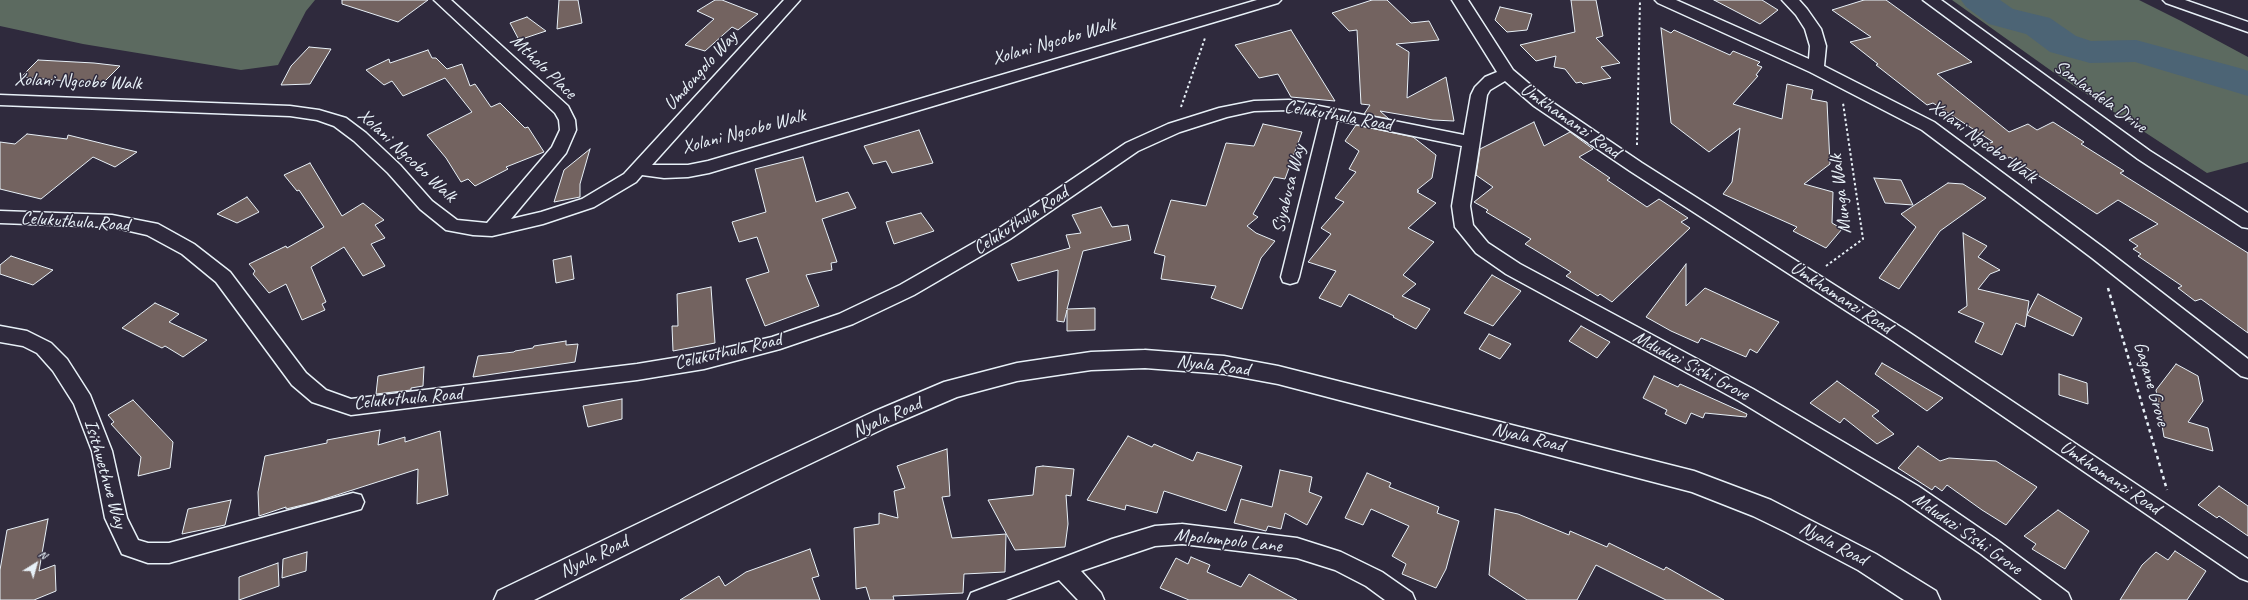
<!DOCTYPE html>
<style>
body{margin:0}
#map{position:relative;width:2248px;height:600px;overflow:hidden;background:#2f2a3d;font-family:Caveat,sans-serif}
canvas{display:block}
.north{position:absolute;left:16px;top:544px;width:40px;height:40px;-webkit-text-stroke:3px #2f2a3d;paint-order:stroke;rotate:37deg;font-size:11px;font-weight:700;line-height:16px;text-align:center;color:#e8f1f8}
.north::after{content:'';display:block;margin:auto;width:14px;height:18px;background:#e8f1f8;clip-path:polygon(50% 0,100% 100%,50% 72%,0 100%)}
</style>
<div id="map">
<canvas width="2248" height="600"></canvas>
<div class="north">N</div>
</div>
<script>
const ctx = document.querySelector('canvas').getContext('2d');
ctx.lineJoin = 'round';
function fillPath(path, color) {
  ctx.fillStyle = color;
  ctx.fill(path, 'evenodd');
}
function poly(rows) {
  const path = new Path2D();
  for (const r of rows) {
    path.moveTo(r[0], r[1]);
    for (let i = 2; i < r.length; i += 2) path.lineTo(r[i], r[i + 1]);
  }
  return path;
}
function stroke(path, color, width, dash) {
  ctx.strokeStyle = color;
  ctx.lineWidth = width;
  ctx.lineCap = dash ? 'butt' : 'round';
  ctx.setLineDash(dash || []);
  ctx.stroke(path);
}
function write(font, color, halo, rows, align = 'center') {
  ctx.font = font + ' Caveat,sans-serif';
  ctx.lineWidth = 3;
  ctx.setLineDash([]);
  ctx.textBaseline = 'middle';
  ctx.strokeStyle = halo;
  ctx.fillStyle = color;
  for (const [text, x, y, turn = 0] of rows) {
    ctx.save();
    ctx.translate(x, y);
    ctx.rotate((+turn || 0) * Math.PI / 180);
    ctx.textAlign = isNaN(turn) ? turn : align;
    if (halo) ctx.strokeText(text, 0, 0);
    ctx.fillText(text, 0, 0);
    ctx.restore();
  }
}
const green = poly([
 [0,0,315,0,306,11,278,65,241,70,83,44,0,26],
 [1952,0,2139,0,2181,21,2248,57,2248,162,2207,173,2053,72]
]);
const river = poly([
 [1961,0,2000,0,2013,9,2050,18,2076,36,2091,41,2136,40,2243,69,2248,71,2248,96,2135,62,2090,63,2050,52,2026,34,1989,24,1966,7,1961,0]
]);
const building = poly([
 [342,0,428,0,398,22,342,4,342,0],
 [559,0,578,0,582,23,557,29,559,0],
 [715,0,722,0,758,14,738,30,732,27,705,51,685,45,714,19,697,11,715,0],
 [1372,0,1387,0,1411,23,1429,21,1439,40,1396,44,1409,52,1407,98,1446,77,1454,121,1433,120,1380,111,1389,119,1364,114,1370,105,1361,104,1357,30,1349,31,1332,13,1372,0],
 [1571,0,1596,0,1603,36,1596,38,1620,63,1601,67,1611,78,1583,84,1581,82,1576,83,1565,69,1554,67,1556,56,1536,61,1520,45,1575,32,1571,0],
 [1714,0,1762,0,1778,10,1760,24,1714,0],
 [1864,0,1886,0,1972,62,1937,74,2009,132,2028,124,2037,130,2053,122,2084,142,2081,144,2124,171,2120,173,2248,253,2248,333,2201,299,2195,301,2178,288,2182,286,2138,256,2141,254,2133,249,2138,246,2129,240,2158,224,2118,200,2097,214,2010,157,2004,160,1984,145,1993,142,1933,103,1927,105,1876,65,1878,64,1850,42,1871,37,1832,10,1864,0],
 [1500,7,1532,14,1527,30,1507,32,1495,20,1500,7],
 [527,17,546,31,519,40,510,23,527,17],
 [1661,28,1671,33,1674,30,1730,55,1733,51,1760,62,1757,65,1762,67,1756,75,1758,76,1733,104,1782,119,1787,84,1813,90,1811,99,1827,102,1830,164,1804,184,1833,192,1832,223,1842,229,1826,248,1793,231,1797,227,1723,194,1732,182,1740,128,1709,152,1671,123,1661,28],
 [1291,30,1335,101,1291,97,1278,74,1259,78,1235,45,1291,30],
 [309,47,331,49,310,84,281,85,291,66,309,47],
 [428,50,432,58,436,58,447,69,462,64,470,86,475,84,491,107,500,103,525,128,528,127,544,152,506,167,508,169,475,186,468,179,461,182,446,158,427,135,472,112,445,78,403,96,392,81,384,85,366,70,389,59,390,63,428,50],
 [38,60,94,63,120,66,102,84,21,77,38,60],
 [1534,122,1544,146,1570,132,1593,149,1579,157,1610,178,1607,180,1647,207,1659,199,1688,218,1681,222,1690,228,1612,302,1600,294,1598,296,1566,276,1571,272,1525,244,1531,239,1486,212,1488,210,1474,202,1493,187,1476,175,1480,149,1534,122],
 [1263,124,1302,132,1285,179,1274,177,1253,214,1258,217,1247,226,1256,233,1275,241,1261,258,1242,309,1211,298,1216,286,1161,279,1165,256,1154,253,1171,200,1206,206,1226,143,1254,146,1263,124],
 [1356,125,1413,137,1436,155,1432,178,1417,190,1419,191,1417,192,1436,203,1408,228,1434,242,1403,275,1416,284,1402,296,1430,309,1416,329,1393,317,1394,316,1349,294,1341,307,1319,298,1336,271,1308,262,1331,234,1321,228,1344,202,1335,198,1356,172,1349,169,1359,151,1345,141,1356,125],
 [919,130,933,163,892,173,886,161,873,164,864,146,919,130],
 [27,134,67,139,68,135,137,152,115,167,93,157,41,199,0,189,0,142,15,144,27,134],
 [590,149,580,184,580,197,554,202,564,170,590,149],
 [803,157,816,202,848,192,856,208,822,219,837,262,831,263,832,270,806,275,819,306,765,326,746,279,769,272,757,237,739,242,732,222,766,212,755,169,803,157],
 [310,163,342,216,363,203,384,220,375,225,385,238,371,244,385,266,363,276,344,247,311,267,326,302,322,304,325,310,302,320,286,284,269,293,253,274,255,271,249,264,286,246,287,248,324,227,299,190,297,191,284,175,310,163],
 [1874,178,1901,180,1913,205,1885,203,1874,178],
 [1948,183,1963,184,1986,198,1940,231,1899,289,1879,278,1916,227,1901,214,1948,183],
 [247,197,259,212,237,223,217,214,247,197],
 [1101,207,1112,227,1128,225,1131,240,1083,251,1067,309,1095,308,1095,330,1067,331,1067,310,1064,322,1057,321,1058,270,1018,281,1011,264,1070,248,1066,235,1081,233,1072,215,1101,207],
 [921,213,934,231,894,244,886,222,921,213],
 [1963,233,1987,246,1978,257,2000,270,1990,274,1978,289,2029,301,2025,327,2016,323,2002,355,1975,342,1984,323,1958,312,1967,306,1963,233],
 [11,256,53,270,33,285,0,274,0,265,11,256],
 [571,256,574,279,556,283,553,260,571,256],
 [1686,264,1686,306,1705,288,1779,322,1757,353,1750,349,1746,357,1701,338,1698,343,1671,331,1646,317,1686,264],
 [1492,275,1521,291,1493,326,1464,313,1492,275],
 [711,287,715,343,673,351,672,326,678,326,677,294,711,287],
 [2038,294,2082,318,2073,336,2027,315,2038,294],
 [155,303,179,314,169,322,207,340,183,357,165,346,162,348,122,328,155,303],
 [1581,326,1610,342,1597,358,1569,341,1581,326],
 [1489,334,1511,344,1500,359,1479,349,1489,334],
 [566,341,566,345,578,344,575,362,473,377,478,356,514,352,515,351,533,348,534,346,566,341],
 [1882,363,1943,398,1927,411,1875,374,1882,363],
 [2176,364,2198,376,2203,401,2188,422,2208,428,2213,451,2164,437,2156,390,2176,364],
 [424,367,423,386,411,388,411,390,376,394,378,376,424,367],
 [2059,374,2087,383,2088,404,2059,395,2059,374],
 [1654,376,1678,387,1680,384,1747,414,1746,417,1705,413,1703,418,1691,413,1686,424,1665,414,1667,410,1643,398,1654,376],
 [1837,381,1879,411,1872,416,1894,434,1877,444,1844,418,1840,423,1810,403,1837,381],
 [622,399,622,419,588,427,583,406,622,399],
 [133,400,173,442,170,468,138,476,141,457,111,424,114,422,108,415,133,400],
 [380,430,378,445,405,437,405,442,440,431,448,495,417,504,418,469,315,502,286,509,286,507,259,516,258,492,265,456,327,443,327,440,380,430],
 [1128,436,1152,447,1154,444,1193,461,1197,452,1242,466,1226,511,1164,491,1157,513,1126,505,1125,510,1087,500,1128,436],
 [1918,446,1940,461,1949,458,1996,461,2037,487,2006,525,1982,510,1947,485,1942,491,1935,486,1932,490,1898,468,1918,446],
 [947,449,950,496,942,497,952,538,1006,534,1005,572,964,574,963,593,893,596,894,600,870,600,866,587,856,589,854,528,879,524,879,513,898,518,894,491,905,488,897,466,947,449],
 [1043,466,1074,469,1071,496,1066,495,1068,524,1065,547,1015,550,988,500,1033,495,1036,467,1043,466],
 [1280,470,1312,477,1309,492,1322,497,1307,525,1285,513,1281,529,1268,526,1266,531,1234,523,1241,499,1272,507,1280,470],
 [1367,473,1391,483,1389,487,1439,507,1437,513,1459,521,1446,569,1436,588,1402,574,1406,564,1392,556,1409,526,1371,509,1363,525,1345,518,1367,473],
 [2219,486,2248,506,2248,536,2219,516,2217,518,2198,505,2219,486],
 [231,500,225,525,182,534,188,509,231,500],
 [1495,509,1518,514,1569,535,1570,531,1607,547,1609,543,1664,570,1666,567,1724,600,1666,600,1596,565,1577,600,1527,600,1489,575,1495,509],
 [2058,510,2089,531,2065,569,2032,549,2036,544,2024,536,2058,510],
 [48,519,39,571,55,565,56,591,34,600,0,600,0,570,7,530,48,519],
 [810,549,819,576,812,578,820,600,680,600,719,576,725,586,746,572,810,549],
 [2175,551,2206,571,2187,600,2120,600,2142,565,2156,552,2168,560,2175,551],
 [307,552,306,571,282,578,283,559,307,552],
 [1191,557,1210,565,1207,572,1241,587,1249,574,1297,600,1189,600,1160,588,1176,558,1188,564,1191,557],
 [278,563,279,586,239,600,239,577,278,563]
]);
const pathFar1 = poly([
 [1181,107,1205,38],
 [1637,145,1640,0],
 [1826,266,1863,239,1843,103]
]);
const path = poly([
 [2108,288,2167,490]
]);
const minor = poly([
 [434,0,451,0,568,106,575,120,576,130,566,153,511,219,541,212,582,199,624,174,784,0,800,0,652,165,688,165,708,161,1257,0,1281,0,1278,3,709,173,688,177,664,178,642,175,636,182,594,207,543,224,492,236,473,235,446,230,420,209,388,173,354,141,334,126,317,120,290,116,0,105,0,95,290,106,319,110,346,118,366,133,400,165,432,201,457,220,487,223,552,147,560,130,559,120,555,113,434,0],
 [1452,0,1468,0,1513,70,1546,98,1642,163,1907,331,2248,559,2248,581,2240,578,1893,341,1630,171,1534,106,1505,81,1490,90,1487,95,1470,206,1473,225,1488,243,1520,264,1753,389,1918,486,1997,540,2068,593,2071,600,2042,600,1981,554,1902,500,1739,401,1506,274,1476,253,1455,227,1452,206,1462,146,1337,120,1299,277,1297,282,1290,284,1283,282,1281,277,1321,117,1289,110,1254,111,1227,117,1180,132,1138,151,1010,239,914,295,853,324,780,349,704,369,637,380,351,415,312,402,292,385,216,282,182,254,147,235,112,227,0,223,0,211,112,215,158,224,194,244,230,272,306,373,326,390,351,399,637,364,704,353,772,337,839,314,900,285,998,229,1126,143,1168,124,1219,108,1254,101,1289,100,1464,135,1471,95,1475,87,1485,77,1497,72,1452,0],
 [1655,0,1676,0,1809,59,1810,46,1805,29,1796,15,1782,0,1799,0,1807,9,1821,29,1826,46,1824,66,1934,122,2104,248,2248,359,2248,378,2241,376,2092,258,1922,130,1810,72,1658,3,1655,0],
 [1923,0,1941,0,2150,151,2248,213,2248,228,2242,227,2138,159,1923,0],
 [2163,0,2185,0,2248,22,2248,32,2166,3,2163,0],
 [0,326,27,331,51,343,67,359,90,395,112,451,127,518,138,540,148,543,169,543,353,493,361,495,364,502,361,509,169,563,148,563,122,554,105,518,92,451,74,404,53,371,37,353,23,346,0,342,0,326],
 [1182,524,1297,538,1341,552,1382,572,1412,593,1415,600,1385,600,1366,586,1335,570,1297,558,1182,544,1155,546,1081,571,1101,593,1104,600,1078,600,1059,580,1006,600,968,600,971,593,1112,539,1155,526,1182,524]
]);
const tertiary = poly([
 [1145,350,1224,356,1278,366,1694,471,1771,500,1876,554,1936,591,1940,600,1904,600,1858,570,1786,532,1753,516,1692,492,1278,384,1224,374,1145,368,1091,370,1017,381,957,397,889,426,776,480,534,600,494,600,498,591,758,466,873,412,944,382,1017,363,1091,352,1145,350]
]);
const streetNames = [
 ["Xolani Ngcobo Walk",1054,42,-16],
 ["Mtholo Place",543,67,44],
 ["Umdongolo Way",701,71,-48],
 ["Xolani Ngcobo Walk",78,82,2],
 ["Somlandela Drive",2100,97,36],
 ["Celukuthula Road",1338,116,10],
 ["Umkhamanzi Road",1570,121,35],
 ["Xolani Ngcobo Walk",744,132,-15],
 ["Xolani Ngcobo Walk",1983,142,36],
 ["Xolani Ngcobo Walk",407,156,43],
 ["Siyabusa Way",1289,189,-76],
 ["Munga Walk",1841,194,-97],
 ["Celukuthula Road",1021,221,-33],
 ["Celukuthula Road",75,222,4],
 ["Umkhamanzi Road",1841,298,33],
 ["Celukuthula Road",728,352,-13],
 ["Nyala Road",1213,366,7],
 ["Mduduzi Sishi Grove",1691,366,28],
 ["Gagane Grove",2151,384,74],
 ["Celukuthula Road",408,399,-5],
 ["Nyala Road",887,418,-24],
 ["Nyala Road",1528,438,14],
 ["Isithwethwe Way",105,474,74],
 ["Umkhamanzi Road",2110,478,34],
 ["Mduduzi Sishi Grove",1967,534,35],
 ["Mpolompolo Lane",1228,541,6],
 ["Nyala Road",1833,544,28],
 ["Nyala Road",594,557,-26]
];
fillPath(green, '#5c6a60');
fillPath(river, '#4c6475');
fillPath(building, '#736360');
stroke(building, '#e8f1f8', 1);
stroke(minor, '#e8f1f8', 3);
stroke(tertiary, '#e8f1f8', 3);
stroke(pathFar1, '#e8f1f8', 2, [2.5, 2.5]);
stroke(path, '#e8f1f8', 2.5, [3.5, 3.5]);
fillPath(minor, '#2f2a3d');
fillPath(tertiary, '#2f2a3d');
write('19px', '#e8f1f8', '#2f2a3d', streetNames);
</script>
